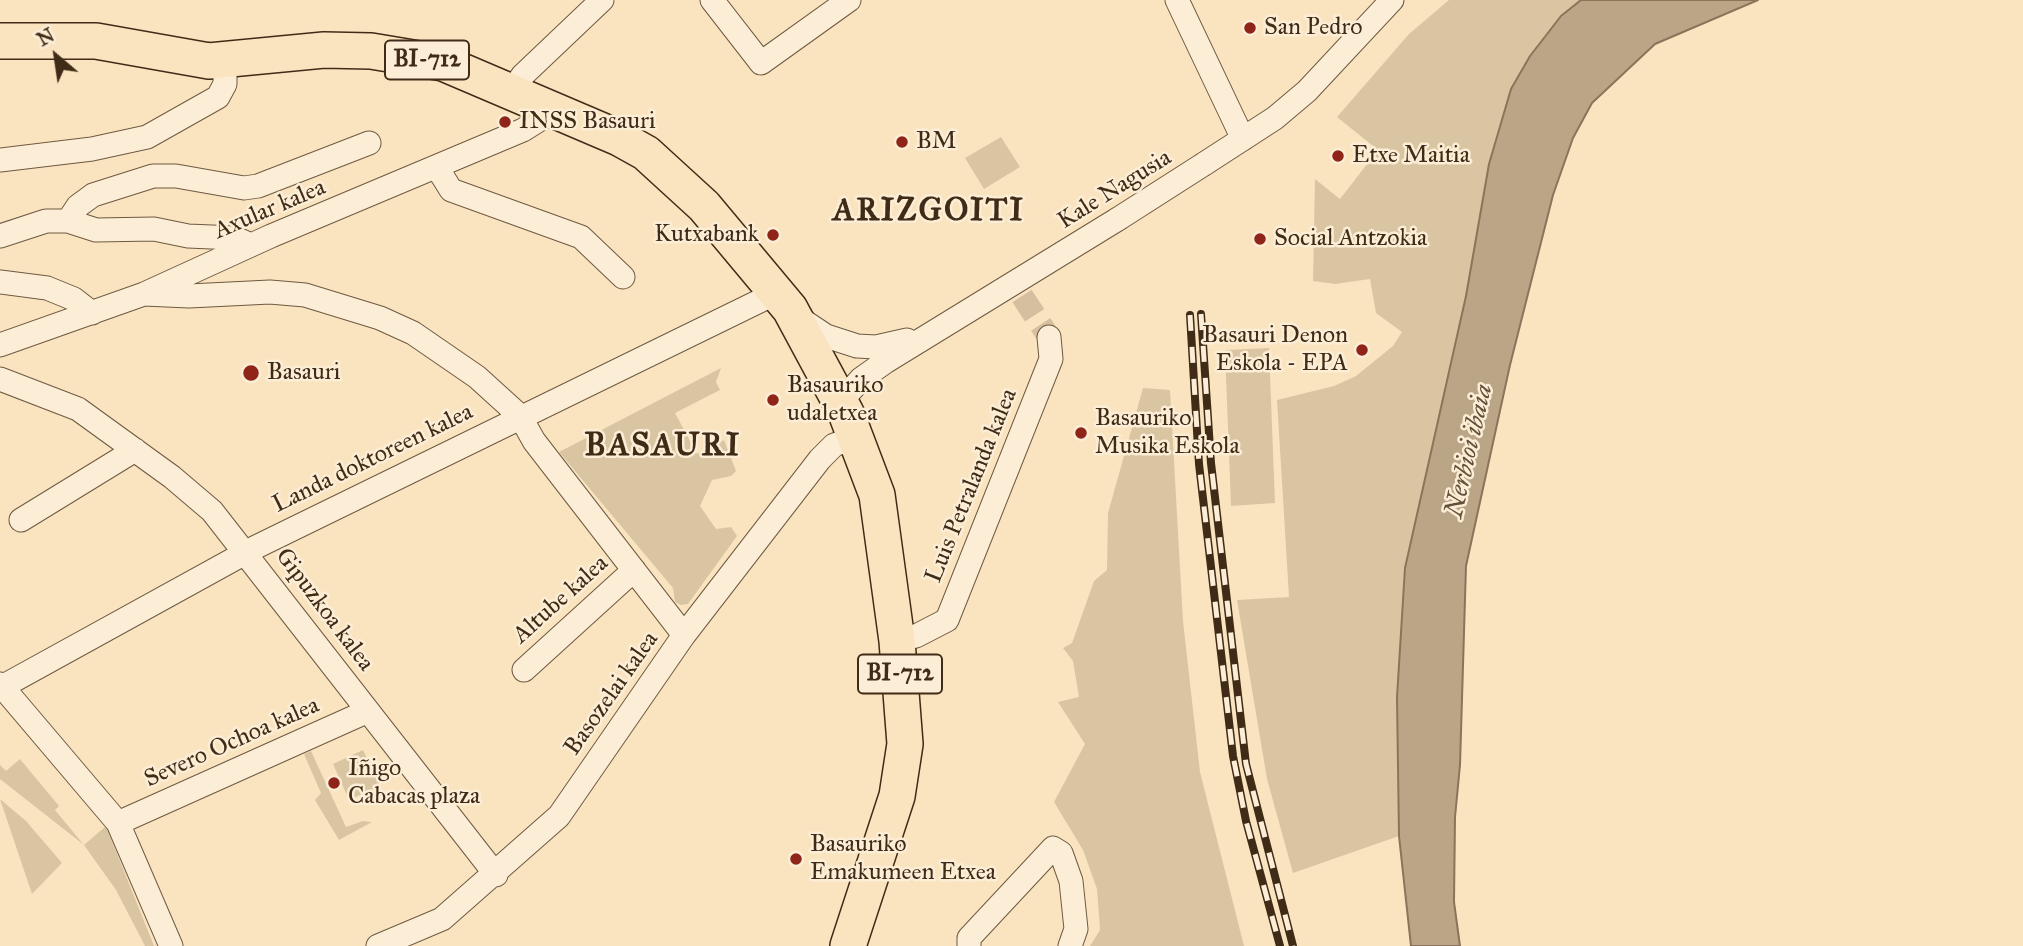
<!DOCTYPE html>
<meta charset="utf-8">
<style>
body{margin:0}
#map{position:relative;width:2023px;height:946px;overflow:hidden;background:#fae4c0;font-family:"IM FELL Great Primer",serif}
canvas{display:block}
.north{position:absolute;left:21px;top:21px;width:70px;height:70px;-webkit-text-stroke:5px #fcedd6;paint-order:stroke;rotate:331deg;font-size:19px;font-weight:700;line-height:28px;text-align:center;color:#402b17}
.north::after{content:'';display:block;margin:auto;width:24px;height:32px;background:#402b17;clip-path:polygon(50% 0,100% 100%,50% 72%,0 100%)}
</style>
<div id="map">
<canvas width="2023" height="946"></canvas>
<div class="north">N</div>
</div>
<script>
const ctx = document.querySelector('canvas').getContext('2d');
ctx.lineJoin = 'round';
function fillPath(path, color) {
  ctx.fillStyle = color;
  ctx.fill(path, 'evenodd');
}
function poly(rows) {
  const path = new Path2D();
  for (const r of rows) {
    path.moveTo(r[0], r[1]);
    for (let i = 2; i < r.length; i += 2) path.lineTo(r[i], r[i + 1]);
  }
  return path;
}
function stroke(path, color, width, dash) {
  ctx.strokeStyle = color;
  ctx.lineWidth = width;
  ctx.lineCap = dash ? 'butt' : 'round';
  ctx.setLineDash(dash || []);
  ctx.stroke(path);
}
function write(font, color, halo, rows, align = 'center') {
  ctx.font = font + ' "IM FELL Great Primer",serif';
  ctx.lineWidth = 5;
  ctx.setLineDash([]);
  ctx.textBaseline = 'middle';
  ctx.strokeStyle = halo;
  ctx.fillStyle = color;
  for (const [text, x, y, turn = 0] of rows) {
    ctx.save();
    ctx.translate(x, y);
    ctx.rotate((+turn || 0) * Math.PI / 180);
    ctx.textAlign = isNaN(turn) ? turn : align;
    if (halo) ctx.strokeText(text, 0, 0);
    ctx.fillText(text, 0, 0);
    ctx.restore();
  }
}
const green = poly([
 [1449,0,1581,0,1561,16,1530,56,1511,89,1489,164,1466,296,1405,568,1397,697,1399,836,1293,873,1267,779,1237,600,1289,597,1277,400,1334,386,1356,376,1393,346,1402,332,1376,313,1370,279,1335,284,1313,281,1315,179,1340,199,1378,150,1337,117,1409,34],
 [1001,137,1020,167,984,189,965,158],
 [1269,348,1275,503,1231,506,1225,350],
 [721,368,716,382,720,390,675,413,697,454,724,440,736,471,731,476,712,480,700,506,716,529,731,527,737,536,688,604,681,605,675,602,673,588,559,452],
 [1143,388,1170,390,1183,621,1200,772,1244,946,1090,946,1100,930,1097,889,1083,850,1054,802,1085,744,1058,702,1079,697,1073,661,1063,648,1072,643,1094,581,1107,570,1108,513],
 [363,750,380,786,349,800,333,764],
 [311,751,346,827,363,821,372,822,339,840,315,800,321,793,304,754],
 [20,759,59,806,55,810,84,845,106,826,154,946,145,946,116,890,84,845,0,779,0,765,6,771],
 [0,799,26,821,62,863,32,894]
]);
const water = poly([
 [1581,0,1758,0,1655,44,1592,103,1573,138,1553,195,1510,365,1466,566,1460,765,1455,817,1454,902,1460,946,1411,946,1399,836,1397,697,1405,568,1466,296,1489,164,1511,89,1530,56,1561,16,1581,0]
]);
const minorTunnel = poly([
 [1022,296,1049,337]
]);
const minor = poly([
 [712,0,761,63,849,0],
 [1177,0,1243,139],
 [512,90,523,75,602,0],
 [0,160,92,149,147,137,218,97,225,84,225,61],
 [1204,164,1275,118,1307,91,1392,0],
 [438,169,451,190,581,237,623,277],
 [68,221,78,206,93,195,153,176,176,176,244,188,258,186,369,143],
 [0,236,46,221,68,221,96,230,154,229,188,236,235,238,251,245],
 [0,282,47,288,74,299,92,313],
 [144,294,189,296,270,292,305,295,380,318,413,333,477,377,520,416,534,441,684,635],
 [799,318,826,336,857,346,876,347,907,340],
 [0,345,144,294,271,236,523,130,555,110],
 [0,379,78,409,172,477,212,511,496,875],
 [841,401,861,379,885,362,1118,219],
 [21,520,135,450],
 [897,641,916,636,947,620,1051,359,1049,337],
 [524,670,634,570],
 [0,684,118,823,171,946],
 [0,688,256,547,776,293],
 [118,823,368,711],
 [378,946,442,919,559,816,684,635,820,459,834,445,857,437],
 [969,946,969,938,1053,848,1061,853,1071,881,1076,929,1070,946]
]);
const primary = poly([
 [0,41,96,41,209,61,324,50,371,51,443,63,619,138,646,153,704,206,790,309,846,413,877,495,897,641,905,744,897,796,848,946]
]);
const rail = poly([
 [1201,314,1211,463,1246,764,1293,946],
 [1190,315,1199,464,1233,756,1246,821,1280,946]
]);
const minorBridge = poly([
 [1118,219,1204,164]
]);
const markers = [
 [1250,28,7,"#8f2418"],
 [505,122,7,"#8f2418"],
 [902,142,7,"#8f2418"],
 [1338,156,7,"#8f2418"],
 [773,235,7,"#8f2418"],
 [1260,239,7,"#8f2418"],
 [1362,350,7,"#8f2418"],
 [251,373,9,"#8f2418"],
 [773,400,7,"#8f2418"],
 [1081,433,7,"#8f2418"],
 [334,783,7,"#8f2418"],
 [796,859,7,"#8f2418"]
];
const shields = [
 [427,60,84],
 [900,674,84]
];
const shieldNames = [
 ["BI-712",427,60],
 ["BI-712",900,674]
];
const poiNames = [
 ["San Pedro",1264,28],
 ["INSS Basauri",519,122],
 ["BM",916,142],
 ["Etxe Maitia",1352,156],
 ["Kutxabank",759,235,"right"],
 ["Social Antzokia",1274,239],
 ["Basauri Denon",1348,336,"right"],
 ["Eskola - EPA",1348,364,"right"],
 ["Basauri",267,373],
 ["Basauriko",787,386],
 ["udaletxea",787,414],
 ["Basauriko",1095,419],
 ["Musika Eskola",1095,447],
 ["Iñigo",348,769],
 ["Cabacas plaza",348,797],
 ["Basauriko",810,845],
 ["Emakumeen Etxea",810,873]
];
const streetNames = [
 ["Kale Nagusia",1115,190,-32],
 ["Axular kalea",270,210,-23],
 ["Landa doktoreen kalea",373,459,-26],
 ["Luis Petralanda kalea",972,486,-68],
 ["Altube kalea",561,600,-42],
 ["Gipuzkoa kalea",324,610,53],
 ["Basozelai kalea",612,694,-55],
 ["Severo Ochoa kalea",232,743,-24]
];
const waterNames = [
 ["Nerbioi ibaia",1470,451,-77]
];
const districtNames = [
 ["ARIZGOITI",929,212],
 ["BASAURI",663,447]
];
fillPath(green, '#dac5a3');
fillPath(water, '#bba587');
stroke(water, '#8a745a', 2);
stroke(minorTunnel, '#d5bf9e', 23, [23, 11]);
stroke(minor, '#6e5941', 25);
stroke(primary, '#402b17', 38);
stroke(minor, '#fcedd6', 23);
stroke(primary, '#fae4c0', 35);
stroke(rail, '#402b17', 8);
stroke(rail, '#fcedd6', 5, [16]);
stroke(minorBridge, '#6e5941', 25, []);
stroke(minorBridge, '#fcedd6', 23);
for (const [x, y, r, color] of markers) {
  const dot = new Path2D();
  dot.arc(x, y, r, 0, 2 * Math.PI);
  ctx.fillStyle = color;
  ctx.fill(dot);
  stroke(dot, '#fcedd6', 2.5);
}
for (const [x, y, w] of shields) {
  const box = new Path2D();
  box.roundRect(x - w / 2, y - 19.5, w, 39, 5);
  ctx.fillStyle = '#fcedd6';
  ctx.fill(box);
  stroke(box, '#402b17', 2);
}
write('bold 23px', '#402b17', null, shieldNames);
write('24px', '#402b17', '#fcedd6', poiNames, 'left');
write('24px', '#402b17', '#fcedd6', streetNames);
write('italic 26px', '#655039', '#fcedd6', waterNames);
ctx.letterSpacing = '2px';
write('bold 32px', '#402b17', '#fcedd6', districtNames);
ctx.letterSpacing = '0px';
</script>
